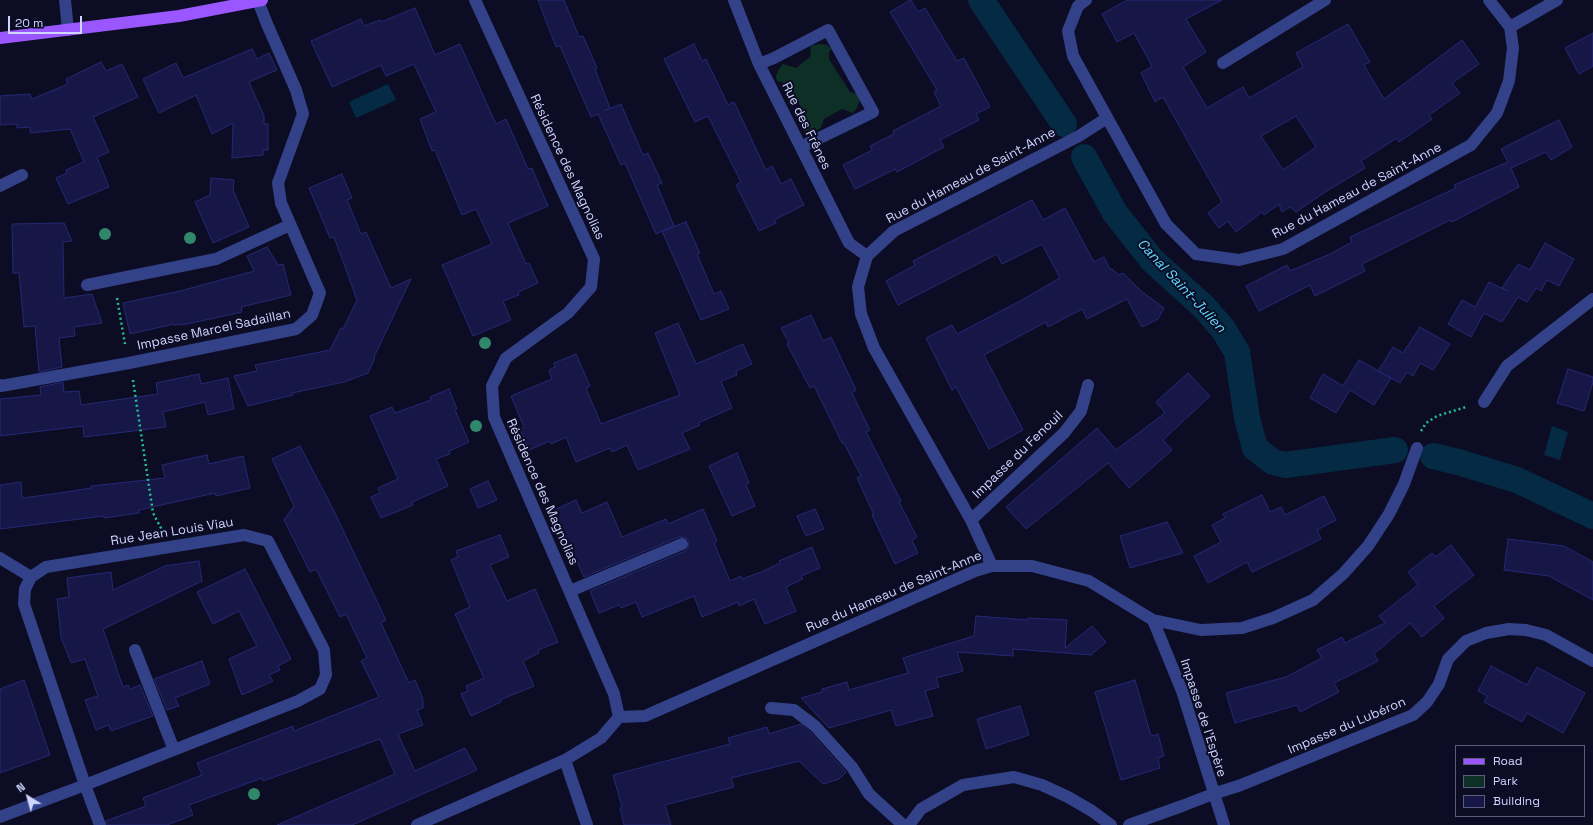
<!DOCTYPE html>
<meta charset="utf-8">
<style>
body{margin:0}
#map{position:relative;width:1593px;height:825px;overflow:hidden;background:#0c0d24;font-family:"Space Grotesk",sans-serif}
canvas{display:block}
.legend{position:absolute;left:1455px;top:745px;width:130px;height:72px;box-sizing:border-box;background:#0c0d24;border:1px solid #5a5d7c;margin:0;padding:5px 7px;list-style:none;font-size:12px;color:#cfd5ff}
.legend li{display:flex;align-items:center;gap:8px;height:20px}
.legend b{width:20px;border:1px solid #5a5d7c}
.north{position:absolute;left:8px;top:777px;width:40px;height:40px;-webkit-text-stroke:3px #0c0d24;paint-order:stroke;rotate:323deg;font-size:11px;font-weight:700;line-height:16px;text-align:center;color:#cfd5ff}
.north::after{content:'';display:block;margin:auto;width:14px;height:18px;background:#cfd5ff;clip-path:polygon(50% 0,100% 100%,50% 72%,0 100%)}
.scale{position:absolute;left:8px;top:16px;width:74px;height:18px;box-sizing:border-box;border:2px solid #cfd5ff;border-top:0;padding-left:5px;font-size:12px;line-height:14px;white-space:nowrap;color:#cfd5ff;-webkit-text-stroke:3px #0c0d24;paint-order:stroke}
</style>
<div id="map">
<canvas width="1593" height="825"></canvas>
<ul class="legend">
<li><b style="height:5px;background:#9a56ff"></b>Road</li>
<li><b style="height:11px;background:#0e2f26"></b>Park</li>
<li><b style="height:11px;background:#161747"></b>Building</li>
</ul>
<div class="north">N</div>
<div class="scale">20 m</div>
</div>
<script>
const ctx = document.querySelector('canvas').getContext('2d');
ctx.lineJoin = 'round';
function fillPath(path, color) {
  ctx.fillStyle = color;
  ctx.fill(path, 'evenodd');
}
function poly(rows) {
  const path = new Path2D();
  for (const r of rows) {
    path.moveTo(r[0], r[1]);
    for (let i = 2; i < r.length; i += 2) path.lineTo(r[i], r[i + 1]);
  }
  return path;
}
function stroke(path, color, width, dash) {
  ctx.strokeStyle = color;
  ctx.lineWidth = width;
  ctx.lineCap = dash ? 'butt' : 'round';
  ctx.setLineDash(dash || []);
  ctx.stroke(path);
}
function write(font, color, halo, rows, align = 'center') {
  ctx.font = font + ' "Space Grotesk",sans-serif';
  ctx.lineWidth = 4;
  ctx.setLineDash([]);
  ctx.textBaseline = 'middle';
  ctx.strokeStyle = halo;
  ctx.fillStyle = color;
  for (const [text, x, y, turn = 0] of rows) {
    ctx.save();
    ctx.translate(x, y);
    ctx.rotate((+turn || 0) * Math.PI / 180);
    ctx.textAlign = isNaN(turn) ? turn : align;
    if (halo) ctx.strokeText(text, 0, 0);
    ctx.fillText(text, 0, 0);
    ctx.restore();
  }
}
const green = poly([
 [819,44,827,45,832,49,829,52,829,59,850,92,859,94,860,99,857,108,853,113,842,109,824,119,821,128,814,132,806,131,801,128,807,119,789,84,777,81,776,76,779,69,783,64,796,68,810,57,811,46]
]);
const water = poly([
 [388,84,396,100,356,118,349,102],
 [1552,426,1568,432,1560,460,1544,455]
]);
const canal = poly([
 [981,0,1064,124],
 [1084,157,1115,213,1152,260,1205,308,1223,329,1237,352,1247,418,1255,448,1273,462,1285,465,1395,450],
 [1433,456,1458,462,1517,480,1593,516]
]);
const building = poly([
 [538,0,564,0,579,37,583,36,597,68,595,69,610,108,604,111,621,104,643,155,648,153,662,183,657,185,674,226,656,234,625,163,621,165,598,114,591,117,560,46,556,47,538,0],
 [910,0,911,0,918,12,925,8,957,61,964,58,990,107,976,114,979,120,940,140,944,147,897,172,895,169,855,189,843,165,872,150,870,146,894,134,893,131,941,106,934,92,937,90,890,12,910,0],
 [1127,0,1222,0,1186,19,1206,52,1183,67,1207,108,1243,87,1249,98,1303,67,1296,53,1348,24,1370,62,1364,65,1384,99,1462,40,1479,64,1452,83,1460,93,1429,115,1432,119,1399,142,1397,138,1361,161,1365,168,1325,192,1296,212,1290,207,1282,212,1279,204,1264,215,1262,212,1236,232,1228,221,1219,228,1208,213,1222,202,1163,97,1155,102,1141,73,1152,66,1134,33,1117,42,1102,14,1127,0],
 [1296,116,1316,147,1283,170,1261,136,1296,116],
 [415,8,435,55,460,44,496,124,506,119,528,169,532,168,548,206,508,223,526,264,529,263,538,283,518,292,519,295,503,301,511,320,473,336,442,265,492,244,476,209,462,215,435,150,432,151,420,119,436,112,414,64,386,76,381,65,332,87,311,41,361,19,364,26,380,20,381,22,415,8],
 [1593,33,1593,66,1579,74,1565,48,1593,33],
 [694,44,702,61,706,59,728,105,734,102,766,170,772,166,781,184,791,179,804,205,774,220,776,223,759,231,736,185,741,182,708,116,695,122,664,59,694,44],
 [252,49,257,59,269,53,277,70,249,82,264,116,264,124,268,124,268,150,263,150,263,155,232,158,233,123,212,134,196,95,159,113,143,79,176,63,183,78,252,49],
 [101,62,106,71,122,64,138,97,93,117,109,152,97,157,109,187,68,204,56,178,67,173,66,170,84,162,70,129,30,133,30,127,17,128,17,124,0,125,0,96,30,94,32,99,68,84,66,79,101,62],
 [1559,120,1572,147,1551,160,1546,152,1511,168,1519,187,1452,222,1450,220,1362,264,1365,271,1315,296,1310,285,1259,311,1246,286,1287,265,1290,271,1330,254,1352,242,1350,237,1456,188,1454,185,1508,162,1501,149,1559,120],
 [342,174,352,198,347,200,361,234,366,232,391,288,411,279,374,357,375,358,368,373,344,382,292,393,293,395,248,406,234,376,257,371,255,365,330,350,341,328,343,329,357,300,334,237,330,238,309,188,342,174],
 [211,178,234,180,233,190,249,227,213,243,195,202,210,195,211,178],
 [1032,200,1043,220,1065,208,1094,262,1104,257,1110,269,1112,269,1119,275,1123,273,1141,291,1164,308,1158,319,1142,327,1127,299,1087,319,1082,309,1048,327,1046,322,984,355,1023,430,989,449,956,387,952,390,926,338,952,325,957,334,1022,300,1060,278,1042,244,1002,264,997,254,898,305,886,281,915,265,913,261,1032,200],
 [686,222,700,253,697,254,714,294,721,291,729,309,701,320,662,231,686,222],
 [64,223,72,241,63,242,64,298,92,294,102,323,74,327,75,336,59,338,62,367,39,372,35,326,24,327,19,273,13,273,12,224,64,223],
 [1545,243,1574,259,1559,286,1547,280,1541,291,1536,288,1527,302,1518,297,1502,322,1484,313,1471,337,1448,324,1462,300,1475,307,1489,282,1508,291,1502,288,1518,264,1530,270,1545,243],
 [267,247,278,265,283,264,291,295,241,307,242,312,187,324,174,325,174,324,130,334,123,303,180,291,254,271,247,256,267,247],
 [811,315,823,341,831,337,856,390,852,393,870,430,866,432,901,501,899,502,917,537,912,540,918,553,895,564,872,515,874,515,857,478,861,476,844,443,842,443,814,386,810,388,787,344,789,343,781,328,811,315],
 [678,323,696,364,743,344,752,364,736,371,737,375,721,381,732,408,698,423,700,425,682,433,690,449,638,470,627,445,612,452,610,448,576,462,566,437,551,444,550,441,529,450,520,429,524,427,511,396,552,379,549,370,555,367,554,363,576,354,590,386,586,388,601,424,680,395,655,333,678,323],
 [1420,327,1450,344,1433,370,1420,363,1413,376,1407,372,1400,383,1378,371,1393,347,1403,353,1420,327],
 [1359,360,1391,378,1374,405,1350,390,1336,413,1310,398,1323,374,1343,386,1359,360],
 [1568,369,1593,377,1593,382,1584,411,1557,403,1568,369],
 [1188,373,1210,396,1163,440,1172,450,1129,488,1108,463,1026,529,1006,507,1097,428,1116,450,1165,413,1156,402,1188,373],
 [199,374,201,384,228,378,234,409,208,415,205,402,163,412,166,427,84,437,83,426,0,436,0,399,41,395,40,387,63,382,64,392,79,391,81,405,158,394,156,383,199,374],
 [449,389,457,409,455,410,469,442,449,451,450,454,436,459,448,486,412,502,413,505,381,518,371,497,380,493,378,488,398,479,370,416,392,407,395,413,431,400,430,397,449,389],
 [300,446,333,509,386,620,381,623,409,683,415,680,423,699,423,708,417,710,423,725,398,734,415,771,465,748,477,770,352,825,277,825,395,774,380,739,263,781,262,778,189,805,193,815,167,825,107,825,106,821,146,806,143,798,202,775,197,763,293,726,294,731,379,697,361,661,367,658,346,614,340,617,316,569,310,572,284,520,294,506,272,459,300,446],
 [737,453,749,483,746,485,755,506,732,516,709,466,737,453],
 [207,455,209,464,243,456,250,488,216,496,215,493,139,510,139,513,104,518,104,516,0,529,0,485,21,482,22,498,60,493,91,488,91,486,165,478,162,465,207,455],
 [488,481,497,500,478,508,470,489,488,481],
 [1262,495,1270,512,1281,507,1285,515,1324,496,1336,520,1317,530,1321,539,1301,549,1252,572,1247,562,1208,583,1194,556,1221,542,1212,525,1225,518,1223,514,1262,495],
 [576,500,582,513,607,502,622,537,666,519,668,524,703,509,717,541,714,543,730,581,741,576,742,579,761,572,780,563,779,561,812,547,820,568,801,576,803,579,786,587,796,611,765,624,754,599,739,606,738,602,702,617,694,596,642,617,636,602,621,608,619,605,599,613,590,591,685,551,688,548,689,541,686,538,679,537,584,577,554,510,576,500],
 [815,509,824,529,806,536,797,516,815,509],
 [1167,522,1183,553,1130,568,1120,536,1167,522],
 [500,535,509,557,490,565,507,601,535,589,558,642,538,650,539,653,523,661,534,686,500,700,501,702,471,716,461,694,468,691,466,686,484,678,455,614,470,607,451,560,458,557,456,551,500,535],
 [1508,539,1564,546,1593,562,1593,600,1549,576,1504,570,1508,539],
 [1451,545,1474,575,1434,606,1444,618,1422,637,1410,623,1374,654,1378,661,1334,683,1339,692,1300,712,1297,705,1235,723,1226,693,1286,677,1322,658,1317,650,1342,637,1345,643,1385,623,1379,616,1418,585,1408,572,1432,553,1435,557,1451,545],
 [199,561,202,581,103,629,123,687,128,685,130,689,140,685,153,716,111,731,109,725,96,730,85,700,98,696,85,659,71,663,61,637,57,599,69,597,67,578,111,572,113,590,165,566,199,561],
 [245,569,291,659,278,666,280,670,269,675,273,681,242,695,229,659,257,646,239,611,213,624,197,592,245,569],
 [976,616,1028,620,1028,618,1067,620,1065,648,1092,626,1106,642,1091,655,1013,649,1013,656,957,652,963,671,936,678,939,687,925,691,933,716,896,726,891,710,829,728,801,698,822,692,822,689,847,682,849,690,908,673,903,658,974,636,976,616],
 [202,661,210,684,175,698,179,706,167,710,154,679,202,661],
 [1491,666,1527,685,1537,667,1585,693,1563,733,1527,713,1522,722,1484,702,1487,696,1478,691,1491,666],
 [24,680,50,755,0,773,0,689,24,680],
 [1135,680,1151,736,1158,734,1164,756,1158,758,1160,768,1121,780,1095,692,1135,680],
 [1020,706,1029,735,986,749,977,719,1020,706],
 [801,724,810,732,846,772,839,779,823,784,799,761,731,778,734,787,665,805,671,825,624,825,620,808,622,807,613,775,730,744,728,738,767,727,769,734,801,724]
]);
const path = poly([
 [117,298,125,344],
 [133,380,153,513,162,530],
 [1421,431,1426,423,1437,416,1466,407]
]);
const minor = poly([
 [65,0,68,30],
 [475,0,594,259,591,287,568,313,506,358,492,386,494,417,614,694,619,717],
 [734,0,759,64,849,243,867,256],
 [1086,0,1078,6,1068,31,1073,56,1166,224,1196,254,1239,260,1283,249,1471,145,1497,113,1509,81,1513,48,1510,27,1489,0],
 [1510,27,1557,0],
 [1223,63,1325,0],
 [759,64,774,58,828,30,873,112,801,147],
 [0,186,22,175],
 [87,285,216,259,290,225],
 [0,385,1,386,129,363,296,329,312,315,320,293,281,203,278,183,303,114,296,90,267,24,258,1],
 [1484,402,1507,366,1593,299],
 [971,520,1064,433,1081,411,1088,385],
 [0,558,31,577],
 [992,566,971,520,874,348,861,314,858,287,867,256,894,231,1079,136,1107,118],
 [570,591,682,544],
 [1153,620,1182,691,1224,825],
 [135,650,174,750],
 [771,708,794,710,815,726,852,767,869,794,903,825],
 [565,760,587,825],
 [0,817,85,785,298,701,320,689,326,675,324,650,268,541,244,535,46,567,31,577,25,589,24,604,85,785,100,825],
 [417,825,565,760,601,738,619,717,645,716,975,571,992,566,1032,566,1089,581,1153,620,1201,630,1242,628,1273,618,1313,600,1343,574,1368,546,1389,514,1404,484,1417,448],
 [909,825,921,809,963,785,1014,777,1042,785,1068,797,1092,811,1111,825],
 [1129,825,1182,806,1213,794,1241,785,1413,715,1427,702,1439,684,1448,659,1466,641,1486,633,1509,629,1526,630,1546,635,1593,661]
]);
const major = poly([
 [0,38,179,16,262,0]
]);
const trees = [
 [105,234],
 [190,238],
 [485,343],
 [476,426],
 [254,794]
];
const streetNames = [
 ["Rue des Frênes",806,126,64],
 ["Résidence des Magnolias",567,167,65],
 ["Rue du Hameau de Saint-Anne",971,176,-28],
 ["Rue du Hameau de Saint-Anne",1357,191,-28],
 ["Impasse Marcel Sadaillan",214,330,-12],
 ["Impasse du Fenouil",1018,455,-44],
 ["Résidence des Magnolias",542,492,66],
 ["Rue Jean Louis Viau",172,532,-9],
 ["Rue du Hameau de Saint-Anne",894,592,-23],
 ["Impasse de l'Espère",1203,718,72],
 ["Impasse du Lubéron",1347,726,-23]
];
const waterNames = [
 ["Canal Saint-Julien",1181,286,47]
];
fillPath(green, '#0e2f26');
fillPath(water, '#052a44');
stroke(canal, '#052a44', 26);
fillPath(building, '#161747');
stroke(building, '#262875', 1);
stroke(path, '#23bf93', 2.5, [2, 3]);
stroke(minor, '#334288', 12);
stroke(major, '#9a56ff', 12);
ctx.fillStyle = '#318769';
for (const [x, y] of trees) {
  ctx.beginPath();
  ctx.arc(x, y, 6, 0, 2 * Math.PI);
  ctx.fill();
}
write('13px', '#cfd5ff', '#0c0d24', streetNames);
write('italic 14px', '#5dd9ff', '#0c0d24', waterNames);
</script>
